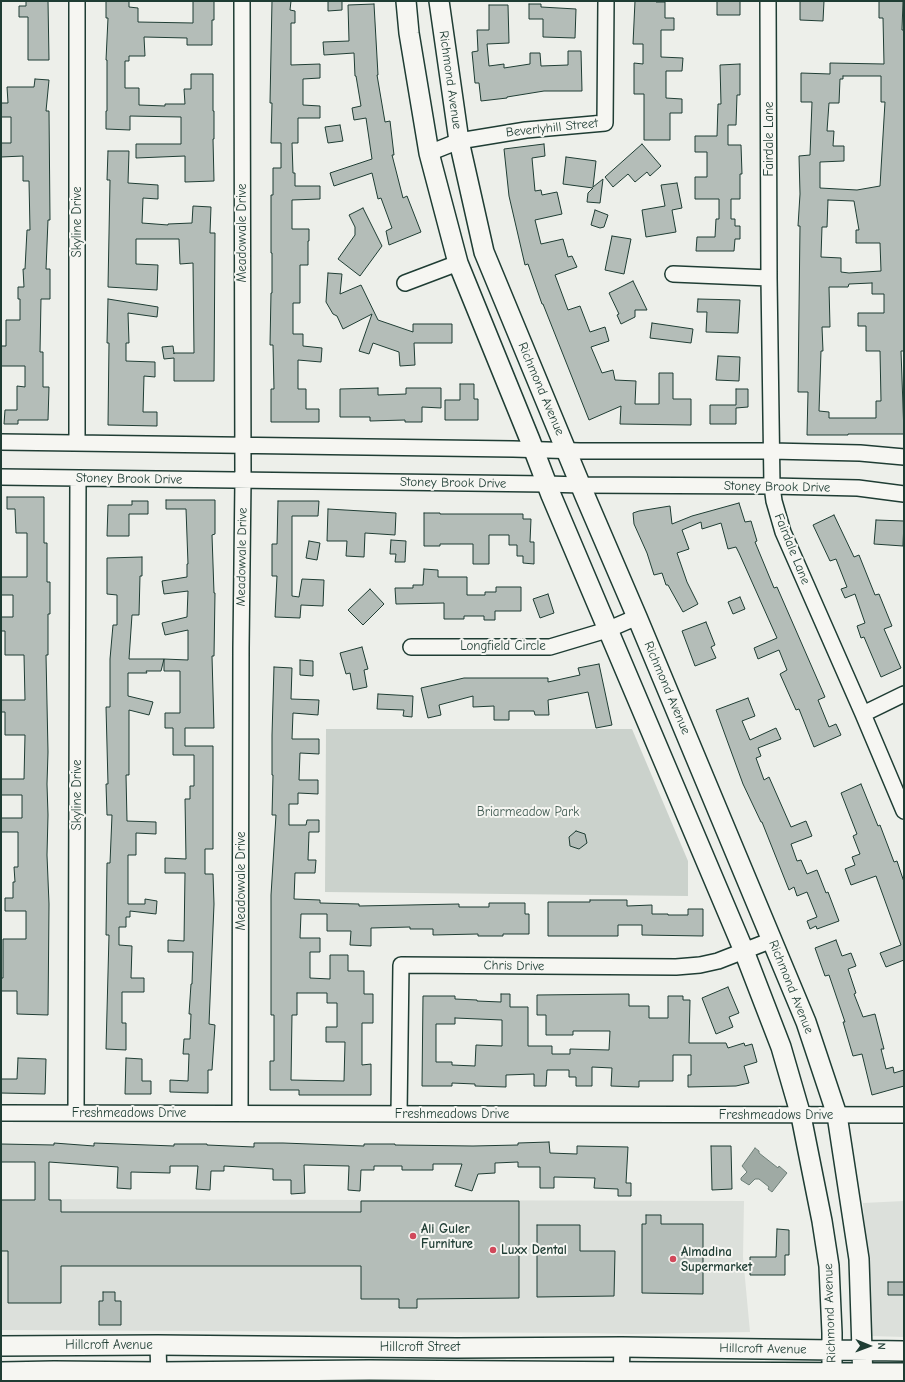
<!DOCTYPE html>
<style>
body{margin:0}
#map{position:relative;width:905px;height:1382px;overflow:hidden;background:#edefea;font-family:"Comic Neue",sans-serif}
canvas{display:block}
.frame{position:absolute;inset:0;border:2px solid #1f3d34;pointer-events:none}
.north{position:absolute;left:849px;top:1326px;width:40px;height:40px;-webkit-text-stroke:3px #f6f6f2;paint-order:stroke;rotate:91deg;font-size:11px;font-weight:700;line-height:16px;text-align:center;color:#1f3d34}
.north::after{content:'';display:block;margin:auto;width:14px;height:18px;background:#1f3d34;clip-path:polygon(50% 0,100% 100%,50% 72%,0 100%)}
</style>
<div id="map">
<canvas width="905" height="1382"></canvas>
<div class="frame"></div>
<div class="north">N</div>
</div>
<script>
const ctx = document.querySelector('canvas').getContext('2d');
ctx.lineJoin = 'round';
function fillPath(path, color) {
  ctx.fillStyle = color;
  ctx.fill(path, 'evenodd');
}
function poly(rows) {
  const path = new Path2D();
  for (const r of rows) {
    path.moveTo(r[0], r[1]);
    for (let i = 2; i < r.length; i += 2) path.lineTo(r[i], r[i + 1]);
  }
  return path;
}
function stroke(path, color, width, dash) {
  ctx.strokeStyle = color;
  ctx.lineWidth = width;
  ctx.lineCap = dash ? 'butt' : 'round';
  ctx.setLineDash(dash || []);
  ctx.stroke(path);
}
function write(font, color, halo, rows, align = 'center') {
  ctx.font = font + ' "Comic Neue",sans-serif';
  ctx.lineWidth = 4;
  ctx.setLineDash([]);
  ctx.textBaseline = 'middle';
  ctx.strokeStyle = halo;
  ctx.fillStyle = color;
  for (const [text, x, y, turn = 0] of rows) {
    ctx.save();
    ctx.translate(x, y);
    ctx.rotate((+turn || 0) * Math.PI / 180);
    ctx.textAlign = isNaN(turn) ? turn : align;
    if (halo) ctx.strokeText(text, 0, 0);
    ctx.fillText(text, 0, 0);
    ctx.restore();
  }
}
const built = poly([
 [1,1199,744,1201,743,1257,750,1332,632,1334,581,1333,1,1330],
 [904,1201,904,1337,871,1336,863,1203]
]);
const green = poly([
 [326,729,632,729,688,861,688,896,325,892]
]);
const water = poly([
 [755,1148,759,1151,759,1153,778,1168,779,1166,787,1173,772,1192,768,1189,769,1187,759,1179,755,1179,749,1185,741,1180,741,1178,747,1172,742,1166,755,1148]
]);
const building = poly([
 [26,1,48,1,49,60,28,60,28,17,19,17,19,6,26,6,26,1],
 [106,1,129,1,129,7,138,8,138,22,193,23,193,1,214,1,214,20,212,20,212,45,187,45,187,38,144,37,145,56,129,56,129,61,125,61,125,88,139,88,139,105,165,106,165,104,185,104,184,89,191,89,191,74,213,74,213,111,214,111,214,139,213,139,214,181,185,182,185,156,136,158,136,144,181,144,181,117,130,116,130,130,106,129,106,111,107,111,107,60,106,60,108,18,106,18,106,1],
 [272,1,291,1,290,10,295,11,295,23,291,23,291,65,320,64,320,78,303,79,303,105,320,106,320,118,298,118,298,143,292,143,293,173,295,173,295,186,320,186,320,199,292,200,292,229,309,229,309,241,308,241,308,265,300,265,300,303,293,303,293,334,303,334,303,346,322,348,321,362,298,360,298,389,306,389,306,409,319,409,319,422,271,422,271,389,274,389,273,345,270,345,271,293,272,293,272,253,271,253,271,195,273,195,273,168,281,168,281,143,271,143,272,103,270,103,272,1],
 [328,1,342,1,342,10,328,11,328,1],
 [635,1,656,1,656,2,665,2,665,18,674,18,674,30,661,30,661,57,683,58,682,71,666,71,666,98,682,99,682,113,670,113,670,140,644,140,644,94,634,94,634,63,643,64,643,44,633,44,635,1],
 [717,1,740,1,740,15,717,15,717,1],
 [800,1,824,1,823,21,800,20,800,1],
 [879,1,903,1,902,30,904,30,904,351,901,351,904,434,848,434,848,435,807,435,808,392,798,392,800,226,798,226,800,194,799,156,810,155,812,102,801,102,801,73,830,74,830,63,884,64,883,18,879,18,879,1],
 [843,76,881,76,881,102,885,102,880,186,857,190,820,188,820,162,844,161,844,146,833,146,834,131,827,131,829,103,839,103,840,79,843,79,843,76],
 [828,200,854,201,859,230,856,230,856,243,880,243,881,271,849,273,841,272,841,258,821,257,822,227,827,227,828,200],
 [872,283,872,294,884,294,884,313,858,313,858,326,866,326,866,351,880,351,881,401,876,401,876,418,829,418,829,412,819,411,821,351,823,351,822,327,830,327,829,287,848,287,849,284,872,283],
 [374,4,378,75,377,75,385,122,390,121,394,155,392,155,403,198,407,196,421,232,389,245,386,231,392,228,381,198,378,199,372,173,334,186,330,173,372,159,366,118,354,120,352,108,361,106,356,76,355,76,354,53,324,55,323,42,349,41,348,5,374,4],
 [529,4,541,4,541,7,576,9,575,38,543,37,543,19,529,19,529,4],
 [489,5,508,5,509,43,487,44,489,66,504,64,504,68,530,64,530,53,540,53,541,66,568,65,568,51,581,51,582,91,544,91,507,97,507,98,481,101,479,83,475,83,472,52,478,51,477,30,489,30,489,5],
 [740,64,740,95,737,95,736,125,728,125,728,145,741,145,742,174,740,174,740,199,731,199,731,219,735,219,735,226,740,226,740,239,735,239,734,251,696,251,697,237,715,237,716,219,719,219,719,199,695,199,695,177,707,177,707,152,695,152,695,136,717,136,718,104,721,104,720,65,740,64],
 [35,79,49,80,46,111,49,111,50,220,48,220,46,269,50,269,50,299,41,299,40,352,43,352,43,387,49,387,48,420,18,420,18,424,4,424,5,410,17,410,17,386,25,387,25,366,1,366,1,346,6,346,6,320,20,320,20,299,18,299,18,287,24,287,23,269,25,269,27,230,30,230,29,181,23,181,23,156,1,157,1,143,11,143,11,117,1,117,1,103,8,103,7,87,34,87,35,79],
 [340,125,343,141,328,143,325,127,340,125],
 [544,144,545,156,532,158,535,191,541,190,542,195,557,192,562,214,535,220,541,244,563,239,568,257,572,256,577,267,555,275,568,310,580,306,590,332,605,327,609,341,591,347,602,373,613,370,615,380,636,381,635,404,659,404,659,373,673,373,673,399,691,399,691,425,620,424,621,406,589,420,543,304,542,304,528,264,525,265,509,196,504,149,544,144],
 [642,144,661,166,650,176,647,172,635,182,628,174,613,187,605,177,642,144],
 [108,151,129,151,128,183,158,185,158,199,143,198,142,223,168,225,168,224,192,223,193,206,211,207,210,233,215,233,214,381,174,381,174,358,164,359,162,347,173,346,174,354,174,353,194,353,193,263,180,264,179,239,136,239,136,264,158,265,157,290,108,287,110,180,107,180,108,151],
 [566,157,596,161,593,187,603,179,600,203,587,202,588,193,593,188,563,184,566,157],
 [677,183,682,208,672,210,676,232,646,237,642,210,665,206,661,185,677,183],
 [363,208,382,246,360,276,338,259,355,235,355,227,349,215,363,208],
 [595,210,608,215,604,227,600,228,591,225,595,210],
 [612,236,631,239,624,274,605,270,612,236],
 [328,273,342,274,340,294,361,285,378,320,413,332,413,324,452,324,452,343,414,343,415,365,400,366,399,352,373,343,369,354,359,351,372,314,343,329,337,316,333,314,326,302,328,273],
 [633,281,647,310,635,310,635,317,621,324,617,315,619,314,609,293,633,281],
 [108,299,158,307,157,317,128,313,129,343,126,343,126,361,155,362,155,377,144,376,143,412,157,412,157,426,108,425,109,343,107,343,108,299],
 [698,299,740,300,738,333,706,332,707,312,697,312,698,299],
 [652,323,693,329,691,343,650,338,652,323],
 [718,356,740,357,739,381,716,380,718,356],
 [460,384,474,384,474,399,478,399,478,420,445,420,445,400,460,400,460,384],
 [378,388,378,395,406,394,406,388,441,388,441,408,422,407,422,422,405,422,405,420,370,421,370,417,340,417,340,389,378,388],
 [736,389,748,389,748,407,736,408,736,424,710,424,710,405,736,405,736,389],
 [7,497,44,497,44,543,47,543,47,582,50,582,50,614,48,614,48,655,46,655,48,752,47,784,48,815,47,855,49,904,48,1015,17,1014,17,991,1,991,1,978,3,978,3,939,26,939,26,911,5,911,5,898,13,898,13,882,15,882,14,867,18,867,18,832,1,832,1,818,22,818,22,795,1,795,1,779,24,779,25,735,5,735,5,712,1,712,1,700,25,700,24,655,5,655,5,631,1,631,1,617,13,617,13,595,1,595,1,577,27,577,27,533,16,533,15,509,7,509,7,497],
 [166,500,215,500,215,534,212,535,214,593,215,593,214,656,212,656,214,728,185,728,185,746,213,746,213,849,205,849,205,874,213,874,214,904,209,1024,215,1025,212,1070,208,1070,208,1093,170,1092,170,1080,188,1081,189,1054,183,1054,184,1039,190,1039,191,1014,189,1014,191,984,192,984,193,952,168,952,168,940,184,941,185,873,165,873,165,858,186,859,185,799,190,799,190,786,194,786,194,755,173,755,173,728,165,728,165,713,180,713,180,671,164,671,164,659,188,660,188,630,165,635,162,623,187,617,188,591,164,594,162,581,187,577,187,564,188,564,186,509,166,509,166,500],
 [132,501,148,501,148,514,129,514,129,536,107,536,108,505,132,505,132,501],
 [278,501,319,501,318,516,292,516,292,596,299,597,302,579,324,580,323,606,301,605,300,618,275,617,277,576,272,576,272,544,277,544,278,501],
 [739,503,745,522,751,521,757,541,755,542,774,588,777,587,825,697,818,700,829,727,836,724,841,735,814,747,799,709,796,710,780,674,787,670,779,650,758,659,754,648,777,638,739,553,736,547,728,549,721,523,702,529,701,522,682,530,689,549,677,553,687,582,698,604,683,612,668,585,666,585,662,573,654,575,647,553,634,524,633,513,639,511,670,506,672,524,692,516,739,503],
 [328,509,396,513,395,535,365,533,364,557,346,556,347,541,327,541,328,509],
 [424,513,440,513,440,514,523,514,523,519,531,519,530,542,534,542,534,564,523,563,523,556,517,556,517,545,509,545,509,535,489,535,489,564,473,564,473,544,440,544,440,546,424,546,424,513],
 [834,515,854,557,859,555,875,595,879,594,892,626,884,629,901,668,881,677,864,637,861,638,857,626,865,623,855,594,845,598,841,589,847,587,836,559,830,561,813,525,834,515],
 [876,520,904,521,903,546,874,544,876,520],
 [391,540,406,541,405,562,395,562,396,554,390,554,391,540],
 [309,541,320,543,317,560,306,558,309,541],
 [142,557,142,576,140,576,139,615,132,615,129,659,164,659,161,671,146,671,147,673,128,673,128,696,153,702,149,715,129,710,129,775,126,775,127,821,156,822,156,834,136,833,136,855,128,855,128,904,145,904,145,899,157,901,156,914,130,911,130,917,126,917,126,927,119,927,119,945,132,946,131,978,144,978,144,992,122,992,122,1023,126,1023,126,1050,106,1049,109,935,106,935,107,863,110,863,112,815,107,815,106,784,108,784,106,707,110,707,110,659,113,625,117,625,117,595,107,594,107,558,142,557],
 [424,569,438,570,438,577,467,577,467,595,485,595,485,592,496,592,496,587,521,587,521,611,495,611,495,620,484,620,484,616,464,616,464,619,444,619,444,603,396,604,395,588,413,588,413,585,423,585,424,569],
 [370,589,384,604,363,625,348,610,370,589],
 [548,594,554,613,540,618,533,599,548,594],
 [740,597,745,609,733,614,728,602,740,597],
 [706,622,715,645,711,647,716,658,695,666,682,631,706,622],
 [362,647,368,669,364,670,367,687,353,690,350,673,346,674,340,653,362,647],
 [300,660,313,661,313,676,300,675,300,660],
 [599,664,612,725,596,728,588,692,548,700,549,715,535,715,534,711,509,711,509,720,494,720,494,706,473,707,473,696,439,705,441,715,428,718,421,688,464,678,548,678,548,682,580,675,578,668,599,664],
 [274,667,292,668,291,699,319,700,318,715,293,713,292,739,319,739,319,754,300,753,299,780,318,780,318,794,298,793,298,804,289,804,289,825,306,825,307,820,319,820,319,832,309,832,308,860,316,860,315,873,295,873,294,899,320,900,320,903,359,904,359,906,459,904,459,907,489,907,489,903,525,903,525,914,529,914,529,934,503,934,503,936,478,936,478,934,433,935,433,929,410,929,410,927,371,928,371,946,350,945,351,931,327,931,327,914,301,914,300,938,320,938,320,952,310,952,310,978,330,979,330,955,348,955,348,971,364,971,364,994,373,994,373,1023,362,1023,362,1065,371,1064,371,1095,299,1095,299,1090,270,1090,270,1061,274,1061,274,1015,271,1015,271,895,276,815,272,815,273,775,272,775,272,735,274,667],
 [297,993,327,993,327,1003,337,1003,337,1027,326,1027,326,1042,345,1042,344,1081,291,1080,292,1015,297,1015,297,993],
 [378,694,413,696,412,717,403,716,404,710,377,709,378,694],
 [748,698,755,716,742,721,750,740,776,728,781,739,758,748,761,756,756,758,764,780,769,777,791,827,806,821,812,836,791,844,797,861,801,860,807,874,817,870,826,893,828,892,839,921,817,929,816,926,810,929,807,921,817,917,807,892,797,896,794,887,789,890,762,822,761,822,743,784,716,710,748,698],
 [861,784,878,826,880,825,894,862,897,861,904,882,904,960,886,967,880,953,901,945,876,876,851,885,845,869,855,865,852,857,860,854,853,836,857,834,841,793,861,784],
 [576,831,585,834,587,843,579,849,570,846,569,837,576,831],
 [590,900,627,900,627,906,652,905,652,914,668,914,668,915,688,915,688,909,703,909,703,936,642,935,642,925,618,925,618,936,548,936,548,902,590,902,590,900],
 [836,940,842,956,851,953,856,966,848,969,856,993,854,994,863,1017,875,1014,884,1049,881,1049,886,1069,893,1067,894,1073,904,1070,904,1086,872,1095,862,1054,853,1056,843,1022,845,1022,829,975,825,976,815,948,836,940],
 [728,987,739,1013,729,1017,733,1027,716,1034,702,998,728,987],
 [501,994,510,994,510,1007,528,1007,528,1046,552,1046,552,1054,570,1054,570,1049,609,1050,610,1031,573,1031,573,1035,546,1035,546,1015,537,1015,537,995,629,994,629,1006,649,1006,649,1018,668,1018,668,996,683,996,683,1000,690,1000,689,1043,726,1043,728,1048,744,1043,745,1046,752,1044,757,1062,744,1066,749,1083,736,1086,688,1087,688,1075,691,1075,691,1055,673,1055,673,1081,639,1081,639,1087,611,1086,612,1068,592,1067,592,1086,576,1086,576,1077,569,1077,569,1070,547,1070,546,1086,534,1086,534,1074,506,1075,506,1087,475,1086,475,1084,452,1083,452,1086,422,1086,423,996,455,996,455,999,477,1000,477,1001,501,1002,501,994],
 [455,1018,502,1020,502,1046,476,1045,475,1066,452,1065,452,1062,436,1062,436,1024,455,1024,455,1018],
 [18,1058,46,1059,45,1094,1,1093,1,1079,17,1079,18,1058],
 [126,1058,142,1059,142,1081,151,1081,151,1094,125,1094,126,1058],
 [549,1142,550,1153,577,1154,577,1146,628,1147,626,1183,631,1183,631,1196,618,1196,618,1189,594,1188,595,1178,554,1177,554,1188,540,1188,540,1167,518,1167,518,1162,495,1163,495,1173,478,1174,472,1191,455,1186,462,1164,433,1164,433,1170,402,1170,402,1166,374,1166,374,1170,361,1170,360,1191,348,1190,349,1166,304,1165,305,1193,291,1194,291,1180,273,1180,273,1169,224,1166,224,1171,211,1171,210,1190,196,1189,198,1166,170,1166,170,1173,131,1172,131,1189,117,1188,118,1167,49,1162,49,1200,61,1200,61,1212,361,1212,361,1201,519,1201,519,1298,417,1299,417,1308,399,1308,399,1299,361,1299,361,1266,61,1266,61,1303,8,1303,8,1251,1,1251,1,1200,35,1200,35,1162,1,1162,1,1144,54,1145,54,1143,94,1146,94,1143,174,1146,174,1144,207,1144,207,1145,254,1147,254,1143,283,1143,364,1146,364,1144,395,1144,395,1145,473,1146,518,1145,518,1143,549,1142],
 [711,1146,731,1146,732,1189,712,1190,711,1146],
 [646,1215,661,1215,661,1224,703,1224,703,1294,642,1293,642,1224,646,1224,646,1215],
 [537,1225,580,1225,580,1251,615,1251,614,1296,537,1297,537,1225],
 [777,1229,789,1230,789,1255,785,1255,785,1275,750,1275,750,1257,776,1257,777,1229],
 [888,1282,904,1282,904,1295,888,1295,888,1282],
 [103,1292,115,1292,115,1301,121,1301,121,1325,99,1325,99,1301,103,1301,103,1292]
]);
const minor = poly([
 [768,1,769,278,772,486,774,501,783,532,863,714,904,811],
 [429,153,459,141,526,130,605,123,606,1],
 [673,274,769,278],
 [405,283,458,263],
 [1,442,513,449,580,451,771,451,860,453,904,457],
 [77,443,77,1],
 [1,477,546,484,581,485,772,486,858,488,904,494],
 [411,647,550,647,607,630,637,617],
 [863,714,904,694],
 [1,1113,904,1115],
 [76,1113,78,478],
 [240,1113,241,648,243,480,242,1],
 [399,1114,401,965,676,967,700,965,718,961,772,940],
 [158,1345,159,1381],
 [621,1381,622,1347]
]);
const major = poly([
 [406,1,409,33,429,153,458,263,530,440,551,495,744,951,781,1047,801,1116,822,1221,829,1266,832,1333,832,1381],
 [439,1,459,141,484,252,585,496,637,617,806,1022,837,1115,859,1259,863,1381],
 [1,1346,158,1345,457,1348,622,1347,904,1351],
 [1,1372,54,1371,159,1372,369,1370,651,1372,904,1373]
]);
const markers = [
 [413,1236,4,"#d1495b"],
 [493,1250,4,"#d1495b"],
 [673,1259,4,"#d1495b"]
];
const streetNames = [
 ["Richmond Avenue",450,80,82],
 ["Beverlyhill Street",552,128,-6],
 ["Fairdale Lane",769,139,-90],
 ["Skyline Drive",77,222,-90],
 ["Meadowvale Drive",242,233,-90],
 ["Richmond Avenue",541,389,67],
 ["Stoney Brook Drive",129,479,1],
 ["Stoney Brook Drive",453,483,1],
 ["Stoney Brook Drive",777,487,1],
 ["Fairdale Lane",792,549,68],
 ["Meadowvale Drive",242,557,-89],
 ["Longfield Circle",503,646],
 ["Richmond Avenue",667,688,67],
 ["Skyline Drive",77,795,-90],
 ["Meadowvale Drive",241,881,-90],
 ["Chris Drive",514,966,1],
 ["Richmond Avenue",791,987,68],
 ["Freshmeadows Drive",129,1113],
 ["Freshmeadows Drive",452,1114],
 ["Freshmeadows Drive",776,1115],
 ["Richmond Avenue",830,1313,-92],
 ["Hillcroft Avenue",109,1345],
 ["Hillcroft Street",420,1347],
 ["Hillcroft Avenue",763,1349,1]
];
const parkNames = [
 ["Briarmeadow Park",528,812]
];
const poiNames = [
 ["Ali Guler",421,1229],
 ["Furniture",421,1244],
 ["Luxx Dental",501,1250],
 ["Almadina",681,1252],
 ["Supermarket",681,1267]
];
fillPath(built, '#dce0db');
fillPath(green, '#cbd2cc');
fillPath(water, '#9faaa4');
stroke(water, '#6c7e77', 1);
fillPath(building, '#b4bdb8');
stroke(building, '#1f3d34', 1);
stroke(minor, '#1f3d34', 18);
stroke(major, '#1f3d34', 22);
stroke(minor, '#f6f6f2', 15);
stroke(major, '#f6f6f2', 19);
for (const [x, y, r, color] of markers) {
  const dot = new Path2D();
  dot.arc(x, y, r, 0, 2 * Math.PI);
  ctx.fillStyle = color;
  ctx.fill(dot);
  stroke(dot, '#f6f6f2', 1.5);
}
write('13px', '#1f3d34', '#f6f6f2', streetNames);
write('13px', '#415b52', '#f6f6f2', parkNames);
write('bold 13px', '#1f3d34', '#f6f6f2', poiNames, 'left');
</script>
